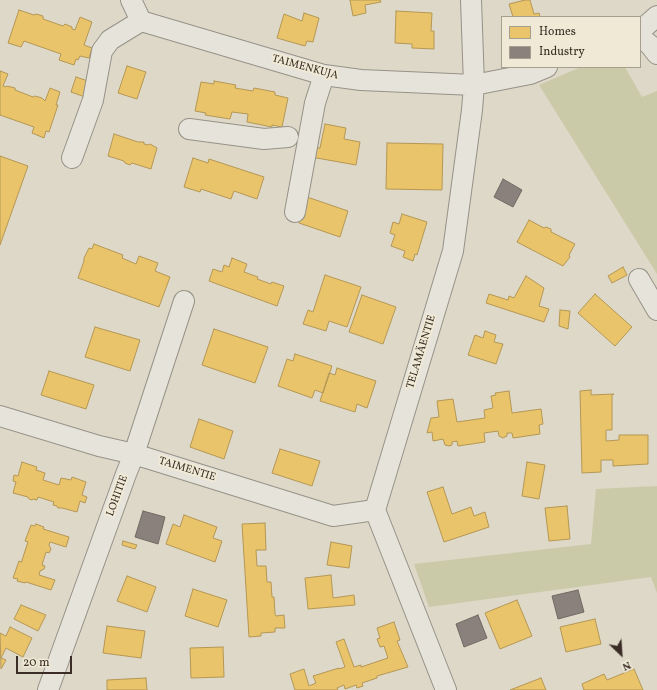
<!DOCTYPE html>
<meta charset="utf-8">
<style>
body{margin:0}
#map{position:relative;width:657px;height:690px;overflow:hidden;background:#ded8c8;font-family:Vollkorn,serif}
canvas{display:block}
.legend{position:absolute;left:501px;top:16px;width:140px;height:52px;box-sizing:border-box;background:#efe9d6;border:1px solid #a69e8f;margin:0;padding:5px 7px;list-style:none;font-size:12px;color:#392d25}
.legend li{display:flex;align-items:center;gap:8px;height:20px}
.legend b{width:20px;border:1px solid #a69e8f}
.north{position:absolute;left:601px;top:634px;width:40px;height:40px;-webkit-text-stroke:3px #efe9d6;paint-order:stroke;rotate:155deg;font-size:11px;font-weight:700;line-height:16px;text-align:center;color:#392d25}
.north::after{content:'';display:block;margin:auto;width:14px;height:18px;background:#392d25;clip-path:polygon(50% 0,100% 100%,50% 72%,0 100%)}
.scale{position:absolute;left:16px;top:656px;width:56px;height:18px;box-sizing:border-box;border:2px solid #392d25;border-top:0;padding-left:5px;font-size:12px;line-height:14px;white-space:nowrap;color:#392d25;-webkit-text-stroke:3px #efe9d6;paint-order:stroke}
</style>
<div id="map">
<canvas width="657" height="690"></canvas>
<ul class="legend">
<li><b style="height:11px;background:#e9c46a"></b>Homes</li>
<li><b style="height:11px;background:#8a817c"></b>Industry</li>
</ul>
<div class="north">N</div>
<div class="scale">20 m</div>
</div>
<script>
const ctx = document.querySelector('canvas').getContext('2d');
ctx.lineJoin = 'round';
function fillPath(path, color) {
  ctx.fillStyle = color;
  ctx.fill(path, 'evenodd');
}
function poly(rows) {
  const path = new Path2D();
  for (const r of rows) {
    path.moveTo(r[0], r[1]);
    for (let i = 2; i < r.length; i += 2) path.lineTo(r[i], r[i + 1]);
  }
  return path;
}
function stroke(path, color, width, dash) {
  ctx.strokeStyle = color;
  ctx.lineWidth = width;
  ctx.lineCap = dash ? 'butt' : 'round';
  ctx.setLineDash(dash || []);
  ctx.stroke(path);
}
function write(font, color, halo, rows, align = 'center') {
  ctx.font = font + ' Vollkorn,serif';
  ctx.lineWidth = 4;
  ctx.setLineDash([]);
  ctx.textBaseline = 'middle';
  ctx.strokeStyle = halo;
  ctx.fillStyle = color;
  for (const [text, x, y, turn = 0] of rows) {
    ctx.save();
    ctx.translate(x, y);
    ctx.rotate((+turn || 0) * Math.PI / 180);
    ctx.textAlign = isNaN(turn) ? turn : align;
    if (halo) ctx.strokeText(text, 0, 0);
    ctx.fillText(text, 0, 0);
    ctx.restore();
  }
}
const green = poly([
 [581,67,625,67,642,97,657,91,657,274,539,85],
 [657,486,657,593,651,577,429,607,414,564,591,544,596,489]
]);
const homes = poly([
 [350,0,380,0,381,2,365,5,366,13,353,16,350,0],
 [525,0,530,0,534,14,539,13,540,17,513,17,509,4,525,0],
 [19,10,34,15,36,14,43,16,43,19,63,26,65,24,72,27,72,29,75,30,80,17,92,22,84,45,92,48,89,58,80,56,78,60,76,59,74,65,59,60,61,54,24,41,21,47,8,43,19,10],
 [396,11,432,13,431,31,434,31,434,49,412,48,412,44,395,43,396,11],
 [304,13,319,18,313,42,307,41,305,46,277,38,284,14,302,21,304,13],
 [127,66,146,72,137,99,118,93,127,66],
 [0,71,8,74,3,86,6,87,7,86,15,88,15,90,33,97,35,96,42,98,45,101,50,88,60,92,56,105,58,105,49,132,46,131,44,138,32,133,34,127,0,115,0,71],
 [76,77,91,82,85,97,71,92,76,77],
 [214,81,236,85,235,88,253,91,254,88,275,92,275,95,288,98,282,127,272,125,272,127,247,122,248,114,232,112,230,119,205,115,206,113,195,111,201,82,214,84,214,81],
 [325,124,346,128,344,139,360,142,356,165,311,157,313,147,320,148,325,124],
 [114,134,138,142,144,142,144,144,148,145,150,144,157,148,151,169,132,163,130,165,125,163,124,161,108,156,114,134],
 [387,143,443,144,442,190,386,189,387,143],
 [0,156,28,166,0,245,0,156],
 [193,158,208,163,209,159,264,177,257,199,234,191,231,199,201,189,200,192,184,187,193,158],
 [307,197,348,211,340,237,299,223,307,197],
 [402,214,427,222,417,255,415,254,413,261,403,257,405,251,391,246,395,235,390,233,393,222,399,224,402,214],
 [529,220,544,228,546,227,551,229,551,232,575,244,569,255,570,257,563,266,517,242,529,220],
 [94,244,123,255,122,258,136,264,139,256,158,263,155,271,170,277,159,307,78,278,84,261,84,258,89,248,92,249,94,244],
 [232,258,247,264,244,272,258,277,257,279,271,284,272,282,284,286,277,306,209,281,213,269,222,272,224,265,229,267,232,258],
 [623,267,627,275,612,283,608,276,623,267],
 [325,275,361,287,347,327,329,321,326,331,303,324,308,310,313,312,325,275],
 [526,276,544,288,539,306,549,309,544,322,486,303,489,294,508,300,509,296,514,298,526,276],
 [595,294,632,327,615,346,578,313,595,294],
 [362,295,396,307,383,344,349,332,362,295],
 [560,310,570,311,568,329,559,326,560,310],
 [95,327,140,340,130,371,85,357,95,327],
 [214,329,268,347,255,383,202,365,214,329],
 [485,331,496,335,494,342,503,344,496,364,468,355,475,335,483,338,485,331],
 [295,354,332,366,323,393,315,390,312,398,278,386,287,359,293,361,295,354],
 [337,368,376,381,367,408,357,404,355,412,320,401,329,373,335,375,337,368],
 [49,371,94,385,86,409,41,395,49,371],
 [591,390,591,395,614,394,612,395,612,430,606,430,606,441,619,440,619,435,648,435,648,464,613,466,613,460,601,460,601,472,582,473,580,391,591,390],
 [509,391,512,413,541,409,543,424,539,425,540,434,513,438,512,433,507,433,507,436,503,438,499,436,498,431,484,433,485,442,458,446,457,441,452,442,452,445,449,446,445,445,443,439,433,441,432,432,427,433,431,418,439,417,437,401,453,399,457,422,485,418,484,410,493,408,491,396,496,395,495,393,509,391],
 [199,419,233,431,224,459,190,447,199,419],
 [280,449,320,461,312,486,272,473,280,449],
 [22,462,37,467,36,470,45,473,43,480,59,485,61,478,71,480,72,477,86,482,82,495,87,497,85,503,80,501,77,512,62,508,58,508,57,506,53,505,54,502,38,497,37,500,33,499,32,500,29,499,28,497,13,493,16,482,13,481,14,475,18,476,22,462],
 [527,462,545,465,539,499,522,496,527,462],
 [443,487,452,514,471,507,474,516,485,512,489,527,444,542,427,492,443,487],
 [567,506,570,539,549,541,545,508,567,506],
 [184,515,217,527,213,538,222,541,215,562,166,544,173,524,180,527,184,515],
 [265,523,266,550,256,550,257,566,266,566,267,582,271,582,272,597,274,597,275,614,276,616,284,615,285,628,275,628,275,632,261,633,261,636,249,637,242,524,265,523],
 [36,524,44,527,43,529,69,537,66,547,50,542,49,545,51,549,49,553,46,552,42,565,45,566,44,569,40,571,39,575,55,580,51,590,26,582,25,583,17,581,18,579,13,578,19,561,22,562,22,560,28,542,25,541,31,525,35,526,36,524],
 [123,541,137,545,135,549,122,545,123,541],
 [331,542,352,546,349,568,327,565,331,542],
 [331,575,333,598,354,595,355,605,308,609,305,578,331,575],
 [127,576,156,587,147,612,117,601,127,576],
 [193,589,227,600,218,627,185,616,193,589],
 [517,600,532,636,500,649,485,613,517,600],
 [21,605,46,615,38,631,14,619,21,605],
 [595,619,601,644,566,652,560,627,595,619],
 [394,622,400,640,397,641,408,667,377,676,377,678,362,683,363,686,357,688,356,685,345,689,344,685,337,688,338,690,295,690,290,674,304,669,309,686,316,683,313,676,339,668,339,669,345,667,336,642,344,639,354,667,361,665,361,667,388,658,384,646,380,647,377,639,380,638,377,628,394,622],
 [107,626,145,631,141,658,103,653,107,626],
 [10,627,32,638,23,657,6,648,1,658,6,660,1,669,0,633,6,636,10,627],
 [223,647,224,677,191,678,190,648,223,647],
 [634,669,643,690,584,690,582,684,604,674,607,680,634,669],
 [146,678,147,690,107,690,107,680,146,678],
 [541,678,546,690,510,690,541,678]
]);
const industry = poly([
 [503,179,522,190,513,207,494,197,503,179],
 [143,511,165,517,158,544,135,537,143,511],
 [578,590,584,612,558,619,552,596,578,590],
 [478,615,487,638,464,647,456,624,478,615]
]);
const minor = poly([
 [131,0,141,21],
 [141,21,324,75,361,80,474,85,530,74,547,67],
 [640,31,657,16],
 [640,37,650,45,657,54],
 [189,129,264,139,288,137],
 [72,158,93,100,102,51,110,40,141,21],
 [295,212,315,103,324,75],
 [639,279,657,310],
 [0,416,99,446,134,454,333,516,375,510],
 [48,690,126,474,134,454,184,301],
 [446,690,375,510,453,251,472,110,474,85,471,0]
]);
const streetNames = [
 ["TAIMENKUJA",305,68,15],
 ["TELAMÄENTIE",422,352,-73],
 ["TAIMENTIE",187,470,17],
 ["LOHITIE",118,496,-70]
];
fillPath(green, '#cacaa9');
fillPath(homes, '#e9c46a');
stroke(homes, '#b49755', 1);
fillPath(industry, '#8a817c');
stroke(industry, '#726862', 1);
stroke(minor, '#969288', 22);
stroke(minor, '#e6e3db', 20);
write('11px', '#392d25', '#efe9d6', streetNames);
</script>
